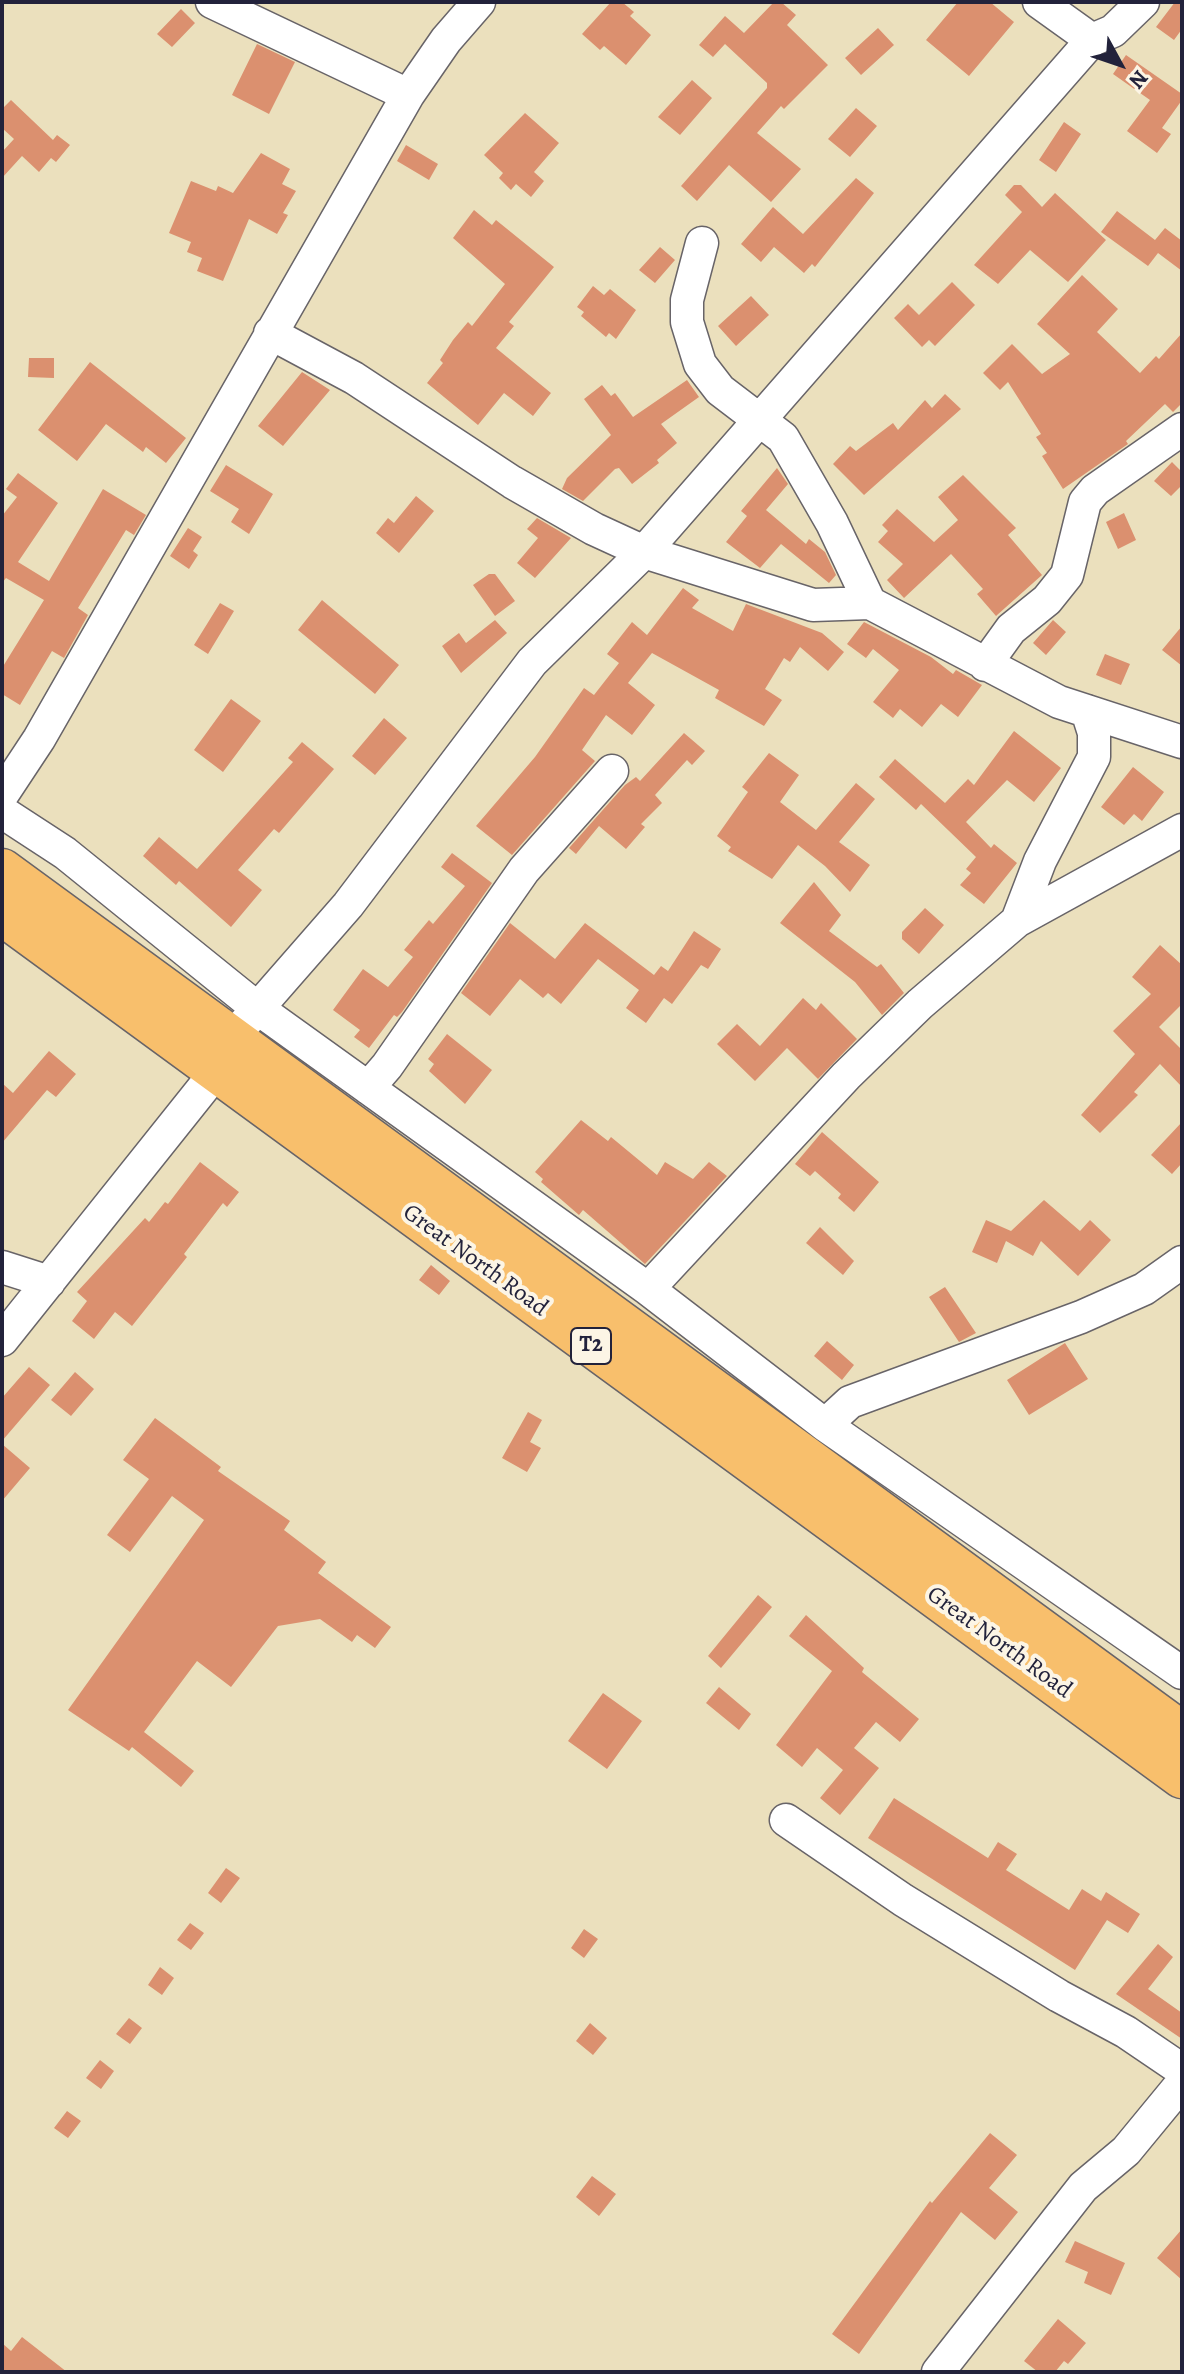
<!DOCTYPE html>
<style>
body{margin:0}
#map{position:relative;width:1184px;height:2374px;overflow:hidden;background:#ebe0bd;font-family:Alegreya,serif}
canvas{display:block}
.frame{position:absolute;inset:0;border:4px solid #22223b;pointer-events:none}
.north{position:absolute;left:1080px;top:24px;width:80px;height:80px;-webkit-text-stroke:6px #fcf5e5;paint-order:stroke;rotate:130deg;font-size:22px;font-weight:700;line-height:32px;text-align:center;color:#22223b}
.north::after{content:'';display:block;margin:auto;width:28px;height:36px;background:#22223b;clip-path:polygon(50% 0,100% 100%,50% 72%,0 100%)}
</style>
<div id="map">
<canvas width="1184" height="2374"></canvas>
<div class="frame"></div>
<div class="north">N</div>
</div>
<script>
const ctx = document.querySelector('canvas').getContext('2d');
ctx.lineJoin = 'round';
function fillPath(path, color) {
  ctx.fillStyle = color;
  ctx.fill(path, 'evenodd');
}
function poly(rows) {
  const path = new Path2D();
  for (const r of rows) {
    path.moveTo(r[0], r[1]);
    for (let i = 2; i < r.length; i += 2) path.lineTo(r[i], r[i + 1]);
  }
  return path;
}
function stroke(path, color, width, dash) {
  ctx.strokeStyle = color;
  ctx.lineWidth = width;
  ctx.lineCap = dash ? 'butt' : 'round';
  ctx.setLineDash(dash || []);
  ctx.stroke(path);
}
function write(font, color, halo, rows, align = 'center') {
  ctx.font = font + ' Alegreya,serif';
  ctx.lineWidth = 8;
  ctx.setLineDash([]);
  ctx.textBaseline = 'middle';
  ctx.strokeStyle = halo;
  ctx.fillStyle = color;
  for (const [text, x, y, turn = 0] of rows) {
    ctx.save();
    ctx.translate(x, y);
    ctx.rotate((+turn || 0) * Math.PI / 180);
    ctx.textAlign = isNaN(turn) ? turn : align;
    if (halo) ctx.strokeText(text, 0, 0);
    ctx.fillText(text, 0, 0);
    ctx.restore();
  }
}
const building = poly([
 [611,2,622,2,634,12,630,16,651,35,626,65,604,46,600,50,582,34],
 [774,2,781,2,796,15,787,25,828,65,784,109,781,106,757,133,801,169,771,202,729,165,697,201,681,186,767,88,767,83,725,44,713,57,699,45,725,16,744,33],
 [958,2,990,2,1014,22,969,76,926,40],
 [1175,2,1182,2,1182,29,1174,40,1156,27],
 [181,9,195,23,172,47,157,34],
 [878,28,894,45,861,75,845,58],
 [257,44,295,62,269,114,232,95],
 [1126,55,1182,94,1182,100,1162,128,1171,134,1157,153,1127,131,1150,100,1113,74],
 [692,80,712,98,680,135,658,117],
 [11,100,53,140,57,135,70,145,56,162,51,158,39,172,22,156,2,178,2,152,14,139,2,128,2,109],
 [856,108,877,126,850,157,828,139],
 [525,113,559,143,534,172,544,181,531,197,516,184,511,190,499,178,503,173,484,155],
 [1064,122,1081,134,1056,172,1039,160],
 [406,145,438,164,429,180,397,161],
 [261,153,290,169,282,184,296,191,283,213,288,215,277,234,249,219,223,281,197,271,202,258,187,252,191,242,169,233,191,181,216,191,218,186,233,193],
 [856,178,874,193,815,267,812,264,804,273,774,247,761,262,741,244,773,207,803,234],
 [1014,185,1021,185,1042,207,1055,193,1106,240,1068,282,1030,250,998,284,974,265,1022,212,1005,195],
 [474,210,492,225,496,220,554,267,509,322,514,326,496,348,551,393,533,416,504,393,478,425,427,383,443,363,440,360,453,340,468,322,472,326,505,284,453,238],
 [1117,211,1155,240,1165,228,1182,241,1182,271,1158,253,1148,266,1101,232],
 [660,247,675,260,655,283,639,270],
 [1082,275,1118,309,1097,332,1140,373,1156,356,1159,359,1182,333,1182,403,1173,412,1165,404,1126,441,1128,444,1063,489,1042,456,1047,453,1036,437,1041,434,1008,382,1000,390,983,373,1012,344,1042,374,1070,354,1037,324],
 [952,282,975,305,935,346,929,340,922,347,894,318,908,304,919,315],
 [593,286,604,295,610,289,636,310,616,339,609,333,606,337,581,316,584,312,577,307],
 [751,296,769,315,736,346,718,326],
 [29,358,54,358,54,378,28,377],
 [90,362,186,438,166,463,146,447,143,452,106,424,77,461,38,430],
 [302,372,330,390,283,446,258,426],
 [687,380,699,397,661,424,677,443,657,460,659,463,632,484,619,468,615,469,583,501,562,489,567,478,611,435,584,399,602,385,611,396,615,393,633,417],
 [945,394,961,409,864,495,833,464,850,446,856,451,893,423,898,430,925,400,932,408],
 [1172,462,1182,472,1182,485,1171,496,1154,481],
 [226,465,273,494,249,534,231,522,239,509,210,491],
 [777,468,788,484,766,510,806,544,809,539,825,552,836,575,829,583,781,544,760,568,726,542,747,516,741,511],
 [18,473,58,503,18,562,49,581,103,489,146,515,134,535,126,530,78,608,88,615,64,658,52,651,20,705,2,694,2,668,44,600,6,578,2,583,2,516,17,497,6,489],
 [963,475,1016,528,1008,535,1042,575,996,616,977,594,983,589,951,554,904,598,887,580,903,564,878,542,888,531,882,525,897,509,934,542,958,520,938,497],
 [416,496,434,511,399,553,376,533,388,518,394,523],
 [1124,513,1136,540,1118,549,1106,522],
 [537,518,571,538,535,578,517,563,538,538,527,529],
 [188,528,202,537,193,551,198,555,189,569,170,556],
 [489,574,495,574,515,601,495,616,473,585],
 [683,588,699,600,692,608,733,631,746,604,822,633,844,652,828,671,800,647,790,662,784,658,765,689,782,700,764,726,715,698,719,690,652,653,628,683,655,705,632,735,606,715,582,750,595,761,512,855,476,826,535,757,584,688,594,695,619,663,607,654,632,622,647,635],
 [322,600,399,665,375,694,298,630],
 [220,603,234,611,208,654,194,645],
 [495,620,507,633,461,673,442,646,459,633,466,643],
 [1053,620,1066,632,1046,655,1033,643],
 [864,622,931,657,953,674,956,670,982,685,958,717,941,704,922,727,900,709,893,718,873,702,899,670,873,649,866,658,847,644],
 [1182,626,1182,666,1162,650],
 [1105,654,1130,664,1121,685,1096,675],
 [231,699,261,721,223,772,194,750],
 [384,718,407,738,375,775,352,756],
 [1014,731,1061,768,1034,802,1007,780,966,822,991,848,994,844,1017,863,984,904,960,885,971,873,966,869,976,857,921,804,916,810,879,777,895,759,945,803,968,779,974,785],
 [684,733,705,751,692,765,687,760,655,795,662,803,641,824,645,827,626,849,599,826,576,854,569,848,625,785,636,777,640,781],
 [302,742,334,769,279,833,274,829,238,870,262,890,231,927,179,881,176,885,143,856,159,837,197,869,293,762,288,758],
 [769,753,799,775,780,802,816,830,856,783,875,799,839,842,870,865,850,892,825,866,798,845,772,879,728,851,731,847,717,836,748,792,742,787],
 [1133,767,1164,792,1142,821,1134,814,1124,825,1101,807],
 [452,853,492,883,402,1012,397,1017,394,1015,369,1048,354,1037,360,1030,333,1010,363,969,388,987,413,957,404,950,429,920,433,924,465,886,441,867],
 [814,882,841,915,829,931,877,967,881,964,904,993,882,1015,855,982,780,923],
 [925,908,944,925,919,954,902,939,902,932],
 [510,923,555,959,585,923,654,975,661,966,668,971,694,931,721,949,708,969,701,965,672,1004,664,998,646,1023,626,1008,639,990,598,959,561,1004,548,993,543,998,520,979,490,1016,461,993],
 [1160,945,1182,965,1182,1004,1159,1027,1182,1050,1182,1087,1160,1064,1134,1092,1138,1095,1100,1133,1081,1115,1135,1054,1113,1031,1151,994,1132,977],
 [803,998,816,1010,821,1003,857,1039,818,1079,787,1048,755,1081,717,1044,737,1024,760,1046],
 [447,1034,492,1070,465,1104,429,1071,434,1064,428,1059],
 [49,1051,76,1074,56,1097,47,1090,2,1143,2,1083,13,1093],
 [581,1120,608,1141,611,1137,657,1175,665,1162,693,1179,709,1162,727,1176,645,1264,583,1210,579,1215,541,1182,543,1179,535,1172],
 [1182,1122,1182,1163,1172,1174,1151,1155],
 [822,1132,879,1182,854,1212,838,1198,841,1194,815,1171,810,1176,795,1164],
 [200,1162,239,1192,227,1207,223,1203,184,1254,187,1257,132,1326,115,1312,94,1339,72,1321,87,1301,77,1292,145,1218,149,1222,165,1202,168,1204],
 [1044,1200,1080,1231,1090,1220,1111,1240,1078,1276,1041,1241,1033,1256,1006,1241,997,1263,972,1252,986,1220,1011,1231],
 [820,1227,854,1261,843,1275,806,1243],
 [431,1265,450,1281,439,1295,419,1280],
 [945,1287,976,1333,959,1342,929,1297],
 [827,1341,854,1365,842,1380,814,1356],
 [1065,1343,1088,1379,1029,1415,1007,1380],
 [29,1367,50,1385,2,1441,2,1398],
 [75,1372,94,1389,71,1416,51,1400],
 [528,1412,542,1420,530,1442,541,1448,527,1472,502,1458],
 [155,1418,221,1467,218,1471,290,1521,284,1530,326,1562,318,1573,391,1627,375,1648,357,1635,352,1642,320,1619,278,1626,231,1687,197,1661,144,1732,194,1771,181,1787,132,1747,129,1751,68,1710,204,1520,172,1496,130,1552,107,1535,149,1479,123,1460],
 [2,1444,30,1468,2,1501],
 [758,1595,772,1607,721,1668,708,1656],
 [806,1615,864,1668,862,1672,919,1719,900,1742,876,1722,854,1748,879,1768,840,1815,820,1798,843,1770,817,1748,802,1767,776,1745,832,1671,789,1636],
 [719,1687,751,1714,739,1730,706,1703],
 [603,1693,642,1721,607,1769,568,1741],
 [894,1798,988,1858,998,1842,1017,1854,1006,1870,1069,1910,1082,1889,1101,1901,1106,1892,1140,1914,1128,1933,1107,1920,1075,1970,868,1838],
 [226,1868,240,1878,221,1903,208,1893],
 [190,1923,204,1933,191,1950,177,1940],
 [584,1929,598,1939,584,1958,571,1948],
 [1158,1944,1173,1957,1148,1989,1182,2013,1182,2039,1116,1994],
 [160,1967,174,1978,162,1995,148,1985],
 [129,2018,142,2028,130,2044,116,2034],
 [590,2023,607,2038,593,2055,576,2041],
 [100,2060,114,2071,101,2089,86,2078],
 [67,2111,81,2121,68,2138,54,2128],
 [990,2133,1017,2155,989,2188,1018,2212,995,2240,961,2212,859,2354,832,2334,930,2201,932,2203],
 [592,2176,616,2194,599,2216,576,2197],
 [1182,2229,1182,2280,1157,2258],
 [1075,2241,1125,2263,1111,2295,1084,2283,1088,2272,1065,2262],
 [1058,2319,1086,2343,1068,2364,1064,2361,1055,2372,1038,2372,1024,2361],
 [22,2337,67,2372,2,2372,2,2343,11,2351]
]);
const minor = poly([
 [212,2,408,95],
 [1039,2,1092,40],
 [702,243,687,300,687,322,700,364,720,390,783,438,832,523,870,603],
 [270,333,354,378,512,482,594,529,644,552,813,605,870,603,1059,702,1182,742],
 [985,665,1011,629,1047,600,1067,575,1085,502,1095,490,1182,429],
 [2,795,39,739,408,95,446,40,479,2],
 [2,812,65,853,257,1008,648,1289,825,1425,1182,1673],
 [1017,921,1040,861,1094,757,1094,733,1087,711],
 [244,1024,348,905,532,662,644,552,1092,40,1113,31,1143,2],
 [368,1088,387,1066,524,870,612,771],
 [2,1267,49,1282],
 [648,1289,846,1076,920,1004,1017,921,1182,830],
 [2,1340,216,1072],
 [825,1425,850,1402,1081,1317,1144,1289,1182,1262],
 [786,1820,903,1900,1059,1996,1126,2032,1182,2070],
 [938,2372,1083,2187,1126,2151,1182,2083]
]);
const major = poly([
 [2,870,1182,1733],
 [2,914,1182,1777]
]);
const shields = [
 [591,1346,40]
];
const shieldNames = [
 ["T2",591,1346]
];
const streetNames = [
 ["Great North Road",475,1261,36],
 ["Great North Road",999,1643,36]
];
fillPath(building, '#db906f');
stroke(minor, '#686468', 35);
stroke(major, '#686468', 45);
stroke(minor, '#fff', 32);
stroke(major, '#f8bf6c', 42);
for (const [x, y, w] of shields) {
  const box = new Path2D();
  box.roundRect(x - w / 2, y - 18, w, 36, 6);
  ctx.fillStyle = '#fcf5e5';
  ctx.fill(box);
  stroke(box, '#22223b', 2);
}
write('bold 22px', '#22223b', null, shieldNames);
write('24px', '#22223b', '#fcf5e5', streetNames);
</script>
